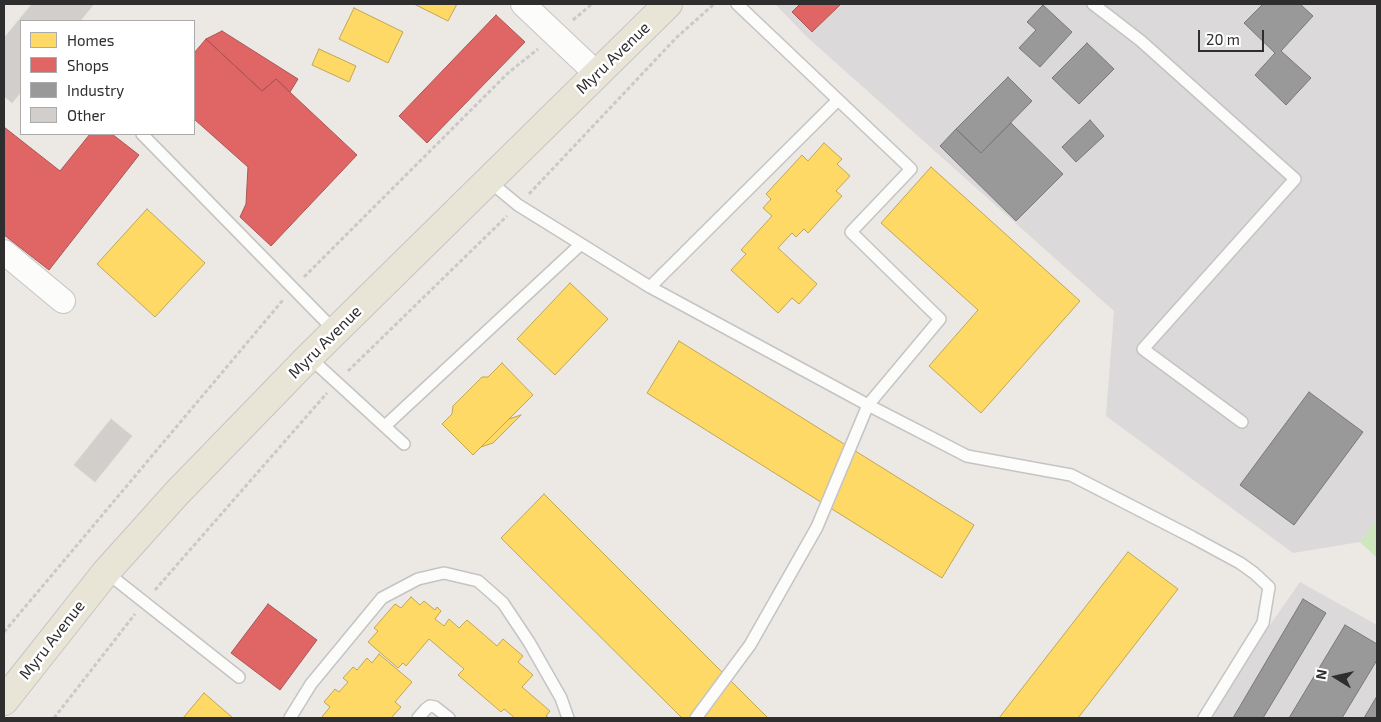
<!DOCTYPE html>
<style>
body{margin:0}
#map{position:relative;width:1381px;height:722px;overflow:hidden;background:#ece8e4;font-family:"Exo 2",sans-serif}
canvas{display:block}
.frame{position:absolute;inset:0;border:5px solid #2e2e2e;pointer-events:none}
.legend{position:absolute;left:20px;top:20px;width:175px;height:115px;box-sizing:border-box;background:#fff;border:1px solid #ababab;margin:0;padding:6px 9px;list-style:none;font-size:15px;color:#2e2e2e}
.legend li{display:flex;align-items:center;gap:10px;height:25px}
.legend b{width:25px;border:1px solid #ababab}
.north{position:absolute;left:1311px;top:652px;width:50px;height:50px;-webkit-text-stroke:4px #fff;paint-order:stroke;rotate:280deg;font-size:14px;font-weight:700;line-height:20px;text-align:center;color:#2e2e2e}
.north::after{content:'';display:block;margin:auto;width:18px;height:22px;background:#2e2e2e;clip-path:polygon(50% 0,100% 100%,50% 72%,0 100%)}
.scale{position:absolute;left:1198px;top:30px;width:66px;height:22px;box-sizing:border-box;border:2px solid #2e2e2e;border-top:0;padding-left:6px;font-size:15px;line-height:18px;white-space:nowrap;color:#2e2e2e;-webkit-text-stroke:4px #fff;paint-order:stroke}
</style>
<div id="map">
<canvas width="1381" height="722"></canvas>
<div class="frame"></div>
<ul class="legend">
<li><b style="height:14px;background:#ffd966"></b>Homes</li>
<li><b style="height:14px;background:#e06666"></b>Shops</li>
<li><b style="height:14px;background:#999"></b>Industry</li>
<li><b style="height:14px;background:#d1cecb"></b>Other</li>
</ul>
<div class="north">N</div>
<div class="scale">20 m</div>
</div>
<script>
const ctx = document.querySelector('canvas').getContext('2d');
ctx.lineJoin = 'round';
function fillPath(path, color) {
  ctx.fillStyle = color;
  ctx.fill(path, 'evenodd');
}
function poly(rows) {
  const path = new Path2D();
  for (const r of rows) {
    path.moveTo(r[0], r[1]);
    for (let i = 2; i < r.length; i += 2) path.lineTo(r[i], r[i + 1]);
  }
  return path;
}
function stroke(path, color, width, dash) {
  ctx.strokeStyle = color;
  ctx.lineWidth = width;
  ctx.lineCap = dash ? 'butt' : 'round';
  ctx.setLineDash(dash || []);
  ctx.stroke(path);
}
function write(font, color, halo, rows, align = 'center') {
  ctx.font = font + ' "Exo 2",sans-serif';
  ctx.lineWidth = 5;
  ctx.setLineDash([]);
  ctx.textBaseline = 'middle';
  ctx.strokeStyle = halo;
  ctx.fillStyle = color;
  for (const [text, x, y, turn = 0] of rows) {
    ctx.save();
    ctx.translate(x, y);
    ctx.rotate((+turn || 0) * Math.PI / 180);
    ctx.textAlign = isNaN(turn) ? turn : align;
    if (halo) ctx.strokeText(text, 0, 0);
    ctx.fillText(text, 0, 0);
    ctx.restore();
  }
}
const industrial = poly([
 [775,4,1377,4,1377,519,1360,542,1293,553,1106,416,1114,311,807,37],
 [1300,582,1377,625,1377,718,1205,718]
]);
const green = poly([
 [1377,519,1377,558,1360,542]
]);
const homes = poly([
 [414,4,457,4,448,21,414,4],
 [354,8,403,32,388,63,339,39,354,8],
 [319,49,356,66,349,82,312,65,319,49],
 [824,143,842,159,837,164,850,176,836,191,842,196,808,233,804,229,796,237,792,233,778,248,817,284,799,304,792,298,778,313,731,270,746,254,741,250,772,216,763,208,771,199,766,194,802,155,808,161,824,143],
 [931,167,1080,301,981,413,929,366,978,310,881,223,931,167],
 [147,209,205,263,155,317,97,264,147,209],
 [570,283,608,319,555,375,517,339,570,283],
 [679,341,974,525,942,578,647,393,679,341],
 [502,363,533,395,473,455,442,424,452,414,453,406,482,377,488,377,502,363],
 [521,415,493,443,481,447,509,419,521,415],
 [544,494,768,718,682,718,501,538,544,494],
 [1128,552,1178,589,1078,718,999,718,1128,552],
 [411,597,420,605,424,601,435,610,437,607,441,611,435,619,444,626,449,619,459,628,467,620,497,646,503,639,523,656,518,662,533,675,522,687,550,711,546,716,549,718,515,718,504,709,501,712,458,675,464,669,429,639,406,666,403,663,398,668,368,642,378,631,374,628,395,604,401,608,411,597],
 [379,654,412,682,395,702,401,707,391,718,321,718,330,707,324,702,335,689,339,692,348,682,343,678,353,667,357,670,367,658,372,663,379,654],
 [204,693,233,718,183,718,204,693]
]);
const shops = poly([
 [800,4,841,4,812,32,792,12,800,4],
 [496,15,525,42,427,143,399,116,496,15],
 [222,31,298,79,290,92,276,79,262,91,206,39,222,31],
 [206,39,262,91,276,79,357,155,271,246,240,217,246,204,248,167,194,119,194,53,206,39],
 [4,127,60,171,90,134,112,134,139,155,49,270,4,235,4,127],
 [268,604,317,640,280,690,231,653,268,604]
]);
const industry = poly([
 [1263,4,1300,4,1313,16,1281,51,1311,78,1286,105,1255,75,1275,53,1244,23,1263,4],
 [1043,5,1072,32,1040,67,1019,48,1036,30,1027,22,1043,5],
 [1087,43,1114,69,1079,104,1052,78,1087,43],
 [1008,77,1032,101,981,153,956,129,1008,77],
 [1090,120,1104,136,1076,162,1062,147,1090,120],
 [1011,123,1063,174,1016,221,940,146,956,129,981,153,1011,123],
 [1309,392,1363,432,1294,525,1240,485,1309,392],
 [1303,599,1326,613,1263,718,1233,718,1303,599],
 [1345,625,1377,644,1377,660,1342,718,1289,718,1345,625],
 [1377,696,1377,718,1364,718,1377,696]
]);
const building = poly([
 [32,4,94,4,80,21,21,21,21,92,12,103,4,96,4,38,32,4],
 [111,419,132,436,95,482,74,465,111,419]
]);
const path = poly([
 [573,20,592,4],
 [529,194,676,38,714,4],
 [304,277,508,73,538,49],
 [348,371,507,216],
 [155,590,327,393],
 [4,632,283,300],
 [54,718,135,614]
]);
const service = poly([
 [1093,4,1141,41,1295,179,1143,349,1242,422],
 [142,134,335,331],
 [489,181,518,205,650,287,868,405,967,456,1071,475,1192,537,1240,563,1254,573,1269,587,1263,623,1204,718],
 [650,287,838,100],
 [309,357,404,444],
 [385,426,581,244],
 [106,572,239,677],
 [290,718,311,684,382,598,418,579,444,573,478,581,503,603,529,642,561,698,568,718],
 [418,718,426,709,430,706,435,707,449,718],
 [696,718,750,645,817,527,868,405,940,319,851,232,911,169,737,4]
]);
const minor = poly([
 [523,4,597,74],
 [4,252,63,301]
]);
const primary = poly([
 [4,701,106,572,177,493,309,357,668,4]
]);
const streetNames = [
 ["Myru Avenue",613,58,-44],
 ["Myru Avenue",325,342,-45],
 ["Myru Avenue",52,640,-52]
];
fillPath(industrial, '#dcd9db');
fillPath(green, '#cee6be');
fillPath(homes, '#ffd966');
stroke(homes, '#c0a655', 1);
fillPath(shops, '#e06666');
stroke(shops, '#ab5555', 1);
fillPath(industry, '#999');
stroke(industry, '#797979', 1);
fillPath(building, '#d1cecb');
stroke(building, '#d7d4d0', 1);
stroke(service, '#c5c4c5', 14);
stroke(minor, '#c5c4c5', 26);
stroke(primary, '#c6c5c4', 30);
stroke(path, '#c9c9c8', 3, [4, 2.5]);
stroke(service, '#fcfcfb', 11);
stroke(minor, '#fcfcfb', 24);
stroke(primary, '#e8e4d6', 28);
write('16px', '#2e2e2e', '#fff', streetNames);
</script>
